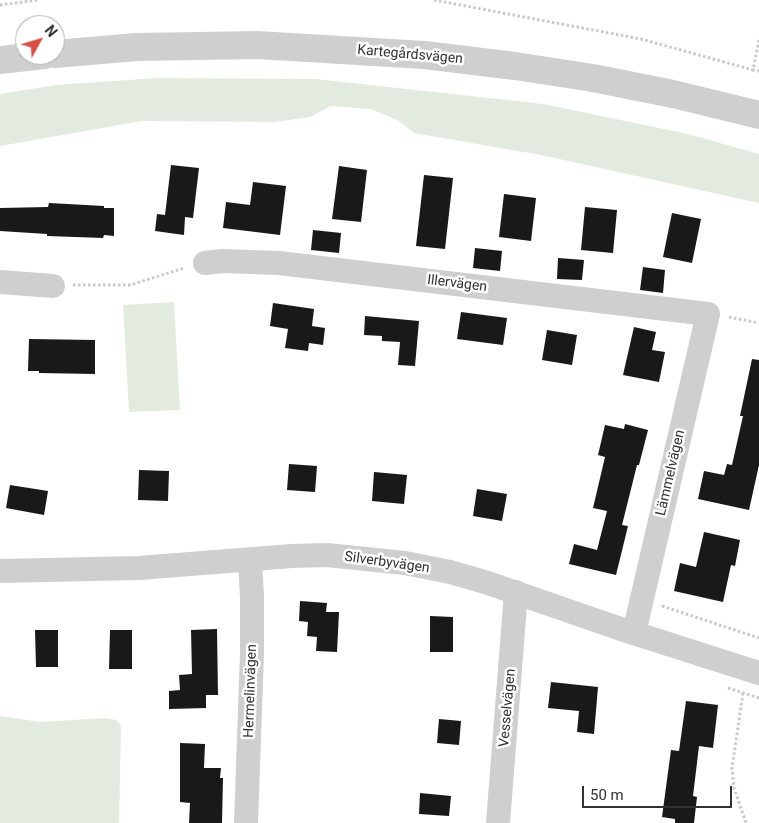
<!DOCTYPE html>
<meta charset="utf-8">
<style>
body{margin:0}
#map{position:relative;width:759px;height:823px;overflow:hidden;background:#fff;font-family:Roboto,sans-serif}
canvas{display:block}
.north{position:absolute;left:15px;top:15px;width:50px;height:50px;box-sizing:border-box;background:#fff;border:1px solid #adadad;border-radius:50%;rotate:51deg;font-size:14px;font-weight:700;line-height:20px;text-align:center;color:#323232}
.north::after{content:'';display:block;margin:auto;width:18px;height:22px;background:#d65047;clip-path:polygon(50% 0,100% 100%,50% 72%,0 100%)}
.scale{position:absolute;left:582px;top:786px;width:150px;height:22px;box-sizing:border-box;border:2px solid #323232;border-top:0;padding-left:6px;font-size:15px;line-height:18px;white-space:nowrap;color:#323232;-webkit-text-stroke:4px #fff;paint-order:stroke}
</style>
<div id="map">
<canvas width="759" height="823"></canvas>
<div class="north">N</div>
<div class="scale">50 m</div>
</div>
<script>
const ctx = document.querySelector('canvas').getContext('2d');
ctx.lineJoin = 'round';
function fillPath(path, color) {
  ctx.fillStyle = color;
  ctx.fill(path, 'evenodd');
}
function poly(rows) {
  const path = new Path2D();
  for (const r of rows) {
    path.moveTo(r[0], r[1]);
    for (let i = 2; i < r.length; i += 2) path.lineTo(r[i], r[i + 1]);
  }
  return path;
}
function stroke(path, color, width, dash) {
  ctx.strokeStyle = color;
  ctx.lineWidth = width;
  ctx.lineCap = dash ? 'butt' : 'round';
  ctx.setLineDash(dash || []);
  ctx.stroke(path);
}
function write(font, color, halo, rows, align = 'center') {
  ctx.font = font + ' Roboto,sans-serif';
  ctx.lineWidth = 5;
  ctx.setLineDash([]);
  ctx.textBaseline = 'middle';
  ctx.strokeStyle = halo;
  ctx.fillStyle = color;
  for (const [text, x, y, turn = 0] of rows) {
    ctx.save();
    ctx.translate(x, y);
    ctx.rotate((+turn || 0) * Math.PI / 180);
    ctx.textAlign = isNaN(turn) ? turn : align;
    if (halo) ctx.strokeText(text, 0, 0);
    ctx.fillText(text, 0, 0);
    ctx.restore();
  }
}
const green = poly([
 [157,78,316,79,543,104,688,134,759,154,759,203,541,155,414,133,399,121,371,109,331,106,310,117,274,122,142,121,0,146,0,94,56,85],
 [174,302,180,410,129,412,123,305],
 [0,716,40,722,106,718,116,720,121,726,119,823,0,823]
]);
const building = poly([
 [171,165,199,168,193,218,185,217,184,235,155,231,157,214,165,215],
 [339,166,367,170,361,222,332,219],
 [424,175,453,178,445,249,416,246],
 [253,182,286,186,280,235,223,228,226,202,250,205],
 [504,194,536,198,531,241,499,237],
 [49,203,104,206,104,208,114,208,114,236,104,235,103,238,47,236,47,234,0,231,0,208,48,207],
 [585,207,617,210,613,253,581,250],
 [672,213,701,219,692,263,663,257],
 [313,230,341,233,339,253,311,250],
 [475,248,502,251,500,271,473,268],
 [558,258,584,260,582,280,557,279],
 [643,267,665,270,663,293,640,290],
 [273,303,314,309,312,326,325,328,323,345,309,343,308,351,285,348,288,329,270,326],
 [461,312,507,318,503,345,457,339],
 [365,316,419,321,415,366,398,365,400,342,382,341,382,336,364,335],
 [634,327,656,332,652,350,665,352,659,382,623,375],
 [547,330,577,335,572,365,542,360],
 [29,339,95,340,95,374,39,373,39,371,28,371],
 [752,359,759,360,759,465,749,510,698,499,704,471,724,475,727,464,732,465,743,416,740,416],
 [625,424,648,430,639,465,637,465,622,525,628,526,616,575,569,564,574,544,597,550,607,511,593,508,605,457,598,455,605,425,624,429],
 [289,464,317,466,315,492,287,490],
 [139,470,169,471,168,501,138,500],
 [374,472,407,475,404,504,372,501],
 [10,485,48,491,44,515,6,508],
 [477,489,507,494,502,521,473,516],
 [704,532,740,540,735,566,731,565,723,602,674,591,680,563,696,567],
 [300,601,327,603,326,612,339,612,337,652,316,651,317,637,307,636,308,622,299,621],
 [430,616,453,617,453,652,430,652],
 [217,629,218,695,206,695,206,708,169,709,169,691,180,690,179,675,192,674,191,630],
 [35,630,58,630,58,667,36,667],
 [110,630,132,630,132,669,109,669],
 [551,682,598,687,594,734,577,732,579,711,548,708],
 [686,701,718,705,713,748,699,746,693,796,697,797,694,823,675,823,675,819,662,817,671,750,679,751],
 [439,719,461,721,459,745,437,743],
 [180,743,205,744,204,768,221,768,220,778,223,778,222,823,189,823,190,803,180,802],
 [420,793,451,796,449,816,419,814]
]);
const path = poly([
 [434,0,641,39,753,70],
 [0,5,38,0],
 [759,40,753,70,759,71],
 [73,285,130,285,184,268],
 [729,317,759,323],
 [662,606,759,638],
 [728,688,759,698],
 [743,693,732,768,734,788,746,823]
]);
const minor = poly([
 [205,263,222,261,279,263,708,314,634,633],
 [0,282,53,286],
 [0,571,139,568,292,556,327,555,405,563,450,572,485,582,618,628,759,673],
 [246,823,252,653,252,597,250,560],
 [498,823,516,592]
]);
const tertiary = poly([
 [55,54,137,47,257,45,424,55,515,66,593,78,673,94,759,115],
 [0,60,45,55]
]);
const streetNames = [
 ["Kartegårdsvägen",410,55,5],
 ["Illervägen",457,284,7],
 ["Lämmelvägen",671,473,-77],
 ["Silverbyvägen",387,563,8],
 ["Hermelinvägen",251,691,-88],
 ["Vesselvägen",508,708,-85]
];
fillPath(green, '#e3eadf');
fillPath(building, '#191919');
stroke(path, '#c9c9c9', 3, [2.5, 2.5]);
stroke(minor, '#cfcfcf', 24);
stroke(tertiary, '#cfcfcf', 28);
write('14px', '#323232', '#fff', streetNames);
</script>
